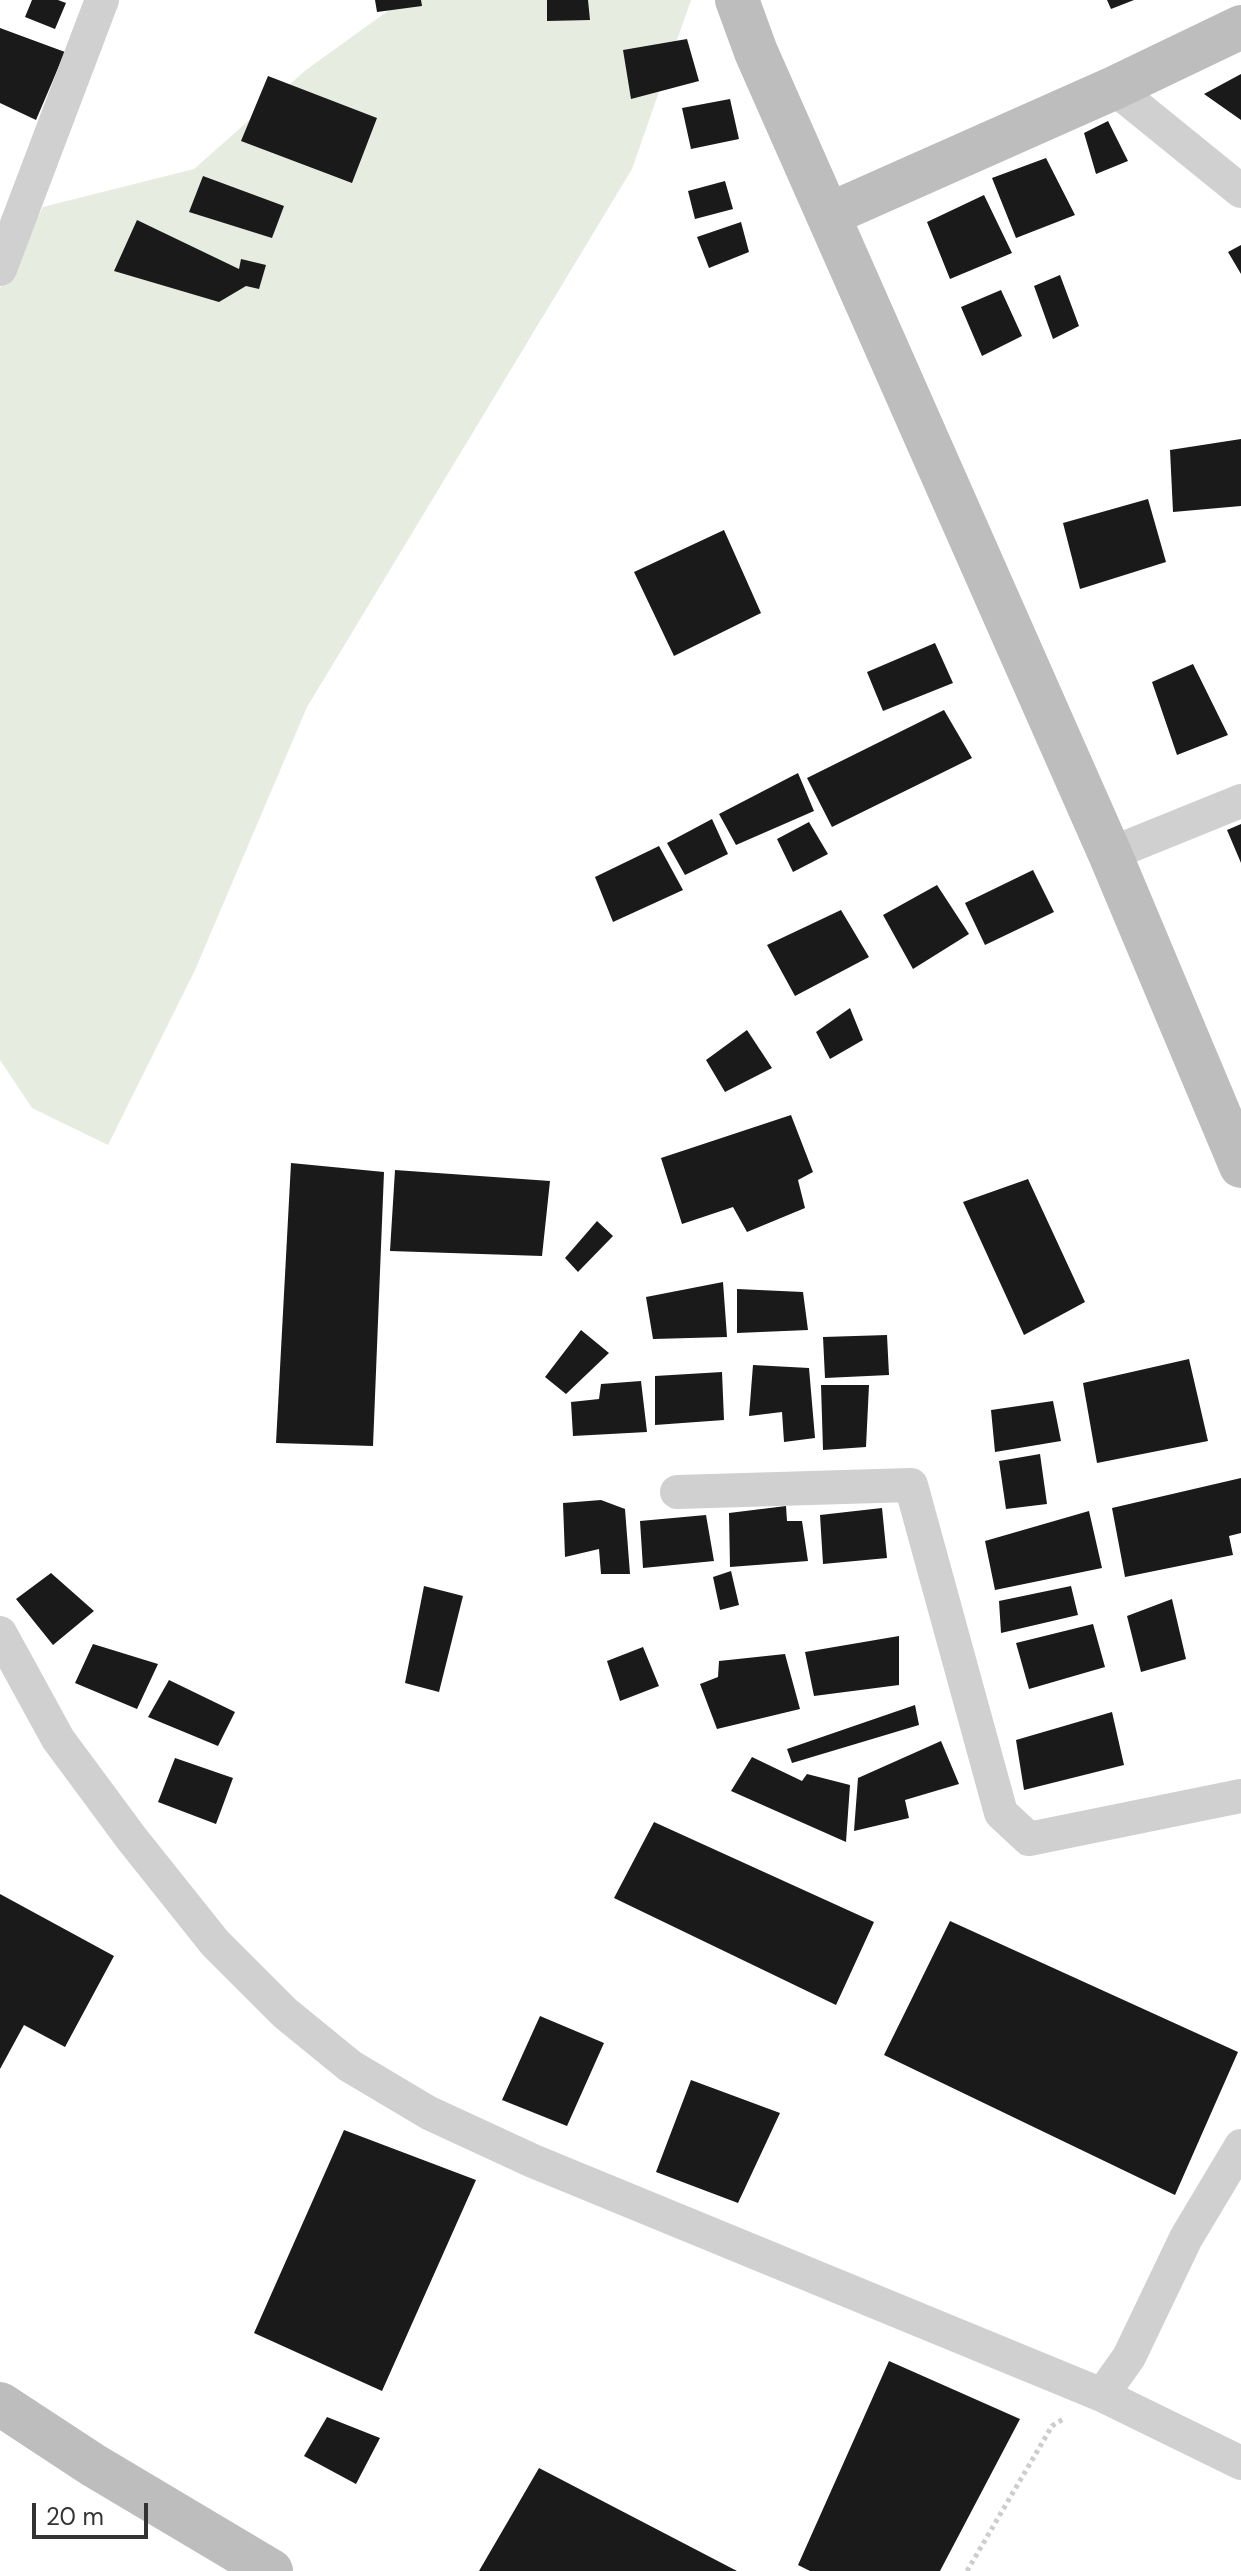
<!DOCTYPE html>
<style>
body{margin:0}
#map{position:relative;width:1241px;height:2571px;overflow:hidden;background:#fff;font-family:"DM Sans",sans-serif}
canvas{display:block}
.scale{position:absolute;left:32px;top:2503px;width:116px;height:36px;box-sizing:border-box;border:4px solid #333;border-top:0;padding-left:10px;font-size:24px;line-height:28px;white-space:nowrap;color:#333;-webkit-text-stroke:6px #fff;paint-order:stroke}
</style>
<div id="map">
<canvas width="1241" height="2571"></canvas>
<div class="scale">20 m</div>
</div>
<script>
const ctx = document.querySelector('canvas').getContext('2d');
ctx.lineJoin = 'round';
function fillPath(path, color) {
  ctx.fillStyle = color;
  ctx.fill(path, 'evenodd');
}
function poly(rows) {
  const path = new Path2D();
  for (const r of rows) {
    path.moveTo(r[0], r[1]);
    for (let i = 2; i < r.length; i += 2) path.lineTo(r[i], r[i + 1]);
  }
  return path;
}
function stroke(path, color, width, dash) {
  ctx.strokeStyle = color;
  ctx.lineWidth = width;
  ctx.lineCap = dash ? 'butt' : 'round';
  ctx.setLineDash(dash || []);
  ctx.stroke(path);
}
const green = poly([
 [403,0,691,0,632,169,307,707,195,970,108,1145,32,1108,0,1060,0,288,43,207,194,169,306,70]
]);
const building = poly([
 [32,0,58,0,66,3,55,29,25,17],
 [375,0,421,0,422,6,377,12],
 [547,0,588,0,590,20,547,21],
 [1107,0,1134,0,1111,9],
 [0,28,65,52,36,120,0,103],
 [687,39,699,81,631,99,623,50],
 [1241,74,1241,120,1204,94],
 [268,76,377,118,352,183,241,141],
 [730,99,739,139,691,149,682,108],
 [1108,121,1128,161,1096,174,1084,133],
 [1046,158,1075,215,1016,238,992,178],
 [203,176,284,206,272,238,189,212],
 [725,181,733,209,695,219,688,191],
 [984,195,1012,253,950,279,927,222],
 [137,220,239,269,241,259,266,265,259,289,246,286,219,302,114,271],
 [741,222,749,252,709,268,697,237],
 [1241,245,1241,274,1228,252],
 [1060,275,1079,326,1053,339,1034,286],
 [1001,290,1022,336,982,356,961,307],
 [1241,439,1241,506,1173,512,1170,450],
 [1148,499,1166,562,1080,589,1063,523],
 [724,530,761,613,674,656,634,572],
 [935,643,953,683,883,711,867,672],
 [1193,664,1228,735,1177,755,1152,682],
 [944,710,972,758,832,827,807,778],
 [798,773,814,811,736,845,719,814],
 [712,819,728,854,685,875,667,843],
 [809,822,828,854,793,872,777,839],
 [1241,824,1241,863,1227,830],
 [659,846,683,890,613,922,595,877],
 [1033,870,1054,912,985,945,965,903],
 [937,885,969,934,913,969,883,915],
 [841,910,869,957,795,996,767,945],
 [850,1008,863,1040,830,1059,816,1032],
 [747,1030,772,1068,725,1092,706,1060],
 [791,1115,813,1172,798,1180,805,1208,747,1232,733,1207,682,1224,661,1158],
 [291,1163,384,1172,373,1446,276,1443],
 [395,1170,550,1181,542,1256,390,1251],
 [1028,1179,1085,1302,1024,1335,963,1202],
 [597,1221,613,1236,578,1272,565,1258],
 [723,1282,727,1337,653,1339,646,1297],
 [737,1289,803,1292,808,1330,737,1333],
 [581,1330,609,1353,566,1394,545,1377],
 [887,1335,889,1375,825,1378,823,1337],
 [1189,1359,1208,1441,1097,1463,1083,1383],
 [753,1365,809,1368,815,1438,784,1442,782,1412,749,1416],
 [722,1372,724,1420,655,1425,655,1376],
 [641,1381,647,1432,573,1436,571,1402,599,1399,601,1384],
 [821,1385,869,1385,866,1447,823,1450],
 [1053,1401,1061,1441,995,1452,991,1410],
 [1040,1454,1047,1504,1006,1509,999,1461],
 [1241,1478,1241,1533,1229,1536,1233,1555,1125,1577,1112,1508],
 [601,1500,625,1509,630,1574,601,1574,599,1549,565,1557,563,1503],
 [786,1506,787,1521,802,1521,808,1561,730,1567,729,1513],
 [882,1508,887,1558,823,1564,820,1515],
 [1089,1511,1102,1568,995,1590,985,1541],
 [706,1515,714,1561,643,1568,640,1521],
 [731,1571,739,1605,720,1610,713,1577],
 [51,1573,94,1611,53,1645,16,1599],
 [424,1586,463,1596,439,1692,405,1683],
 [1071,1586,1078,1615,1001,1633,999,1601],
 [1172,1599,1186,1659,1141,1672,1127,1616],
 [1093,1624,1105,1667,1029,1689,1016,1643],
 [899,1636,899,1685,814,1696,805,1652],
 [93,1644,158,1664,137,1709,75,1683],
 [643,1647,659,1686,620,1701,607,1661],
 [785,1654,800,1709,717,1729,700,1684,718,1677,719,1661],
 [169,1680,235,1712,218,1746,148,1717],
 [915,1705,919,1725,792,1763,787,1749],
 [1112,1712,1124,1765,1024,1790,1016,1740],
 [941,1741,959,1784,905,1800,909,1818,854,1831,858,1778],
 [752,1757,802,1781,807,1774,850,1785,846,1842,731,1791],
 [175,1758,233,1778,216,1824,158,1802],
 [654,1822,874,1922,836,2005,614,1898],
 [0,1894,114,1956,65,2047,24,2025,0,2069],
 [950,1921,1238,2052,1175,2195,884,2055],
 [540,2016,604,2043,567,2126,502,2100],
 [691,2080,780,2113,738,2203,656,2172],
 [344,2130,476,2180,382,2391,254,2333],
 [889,2361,1020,2419,940,2571,810,2571,798,2565],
 [327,2417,380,2438,356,2484,304,2456],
 [539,2468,737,2571,479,2571]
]);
const path = poly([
 [967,2571,1052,2426,1065,2418]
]);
const street = poly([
 [1114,88,1241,191],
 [0,269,102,0],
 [1110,854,1241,801],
 [677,1492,911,1485,1001,1813,1029,1839,1241,1796],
 [0,1633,58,1739,132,1839,215,1943,285,2013,350,2066,429,2113,533,2161,1102,2395,1241,2463],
 [1102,2395,1129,2357,1186,2238,1241,2146]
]);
const secondary = poly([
 [737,0,756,52,1110,854,1241,1166],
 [828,215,1114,88,1241,27],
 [0,2404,93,2465,271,2571]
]);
fillPath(green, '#e6ecdf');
fillPath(building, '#1a1a1a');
stroke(path, '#cdcdcd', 5, [4, 4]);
stroke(street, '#d0d0d0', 34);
stroke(secondary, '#bdbdbd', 44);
</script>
